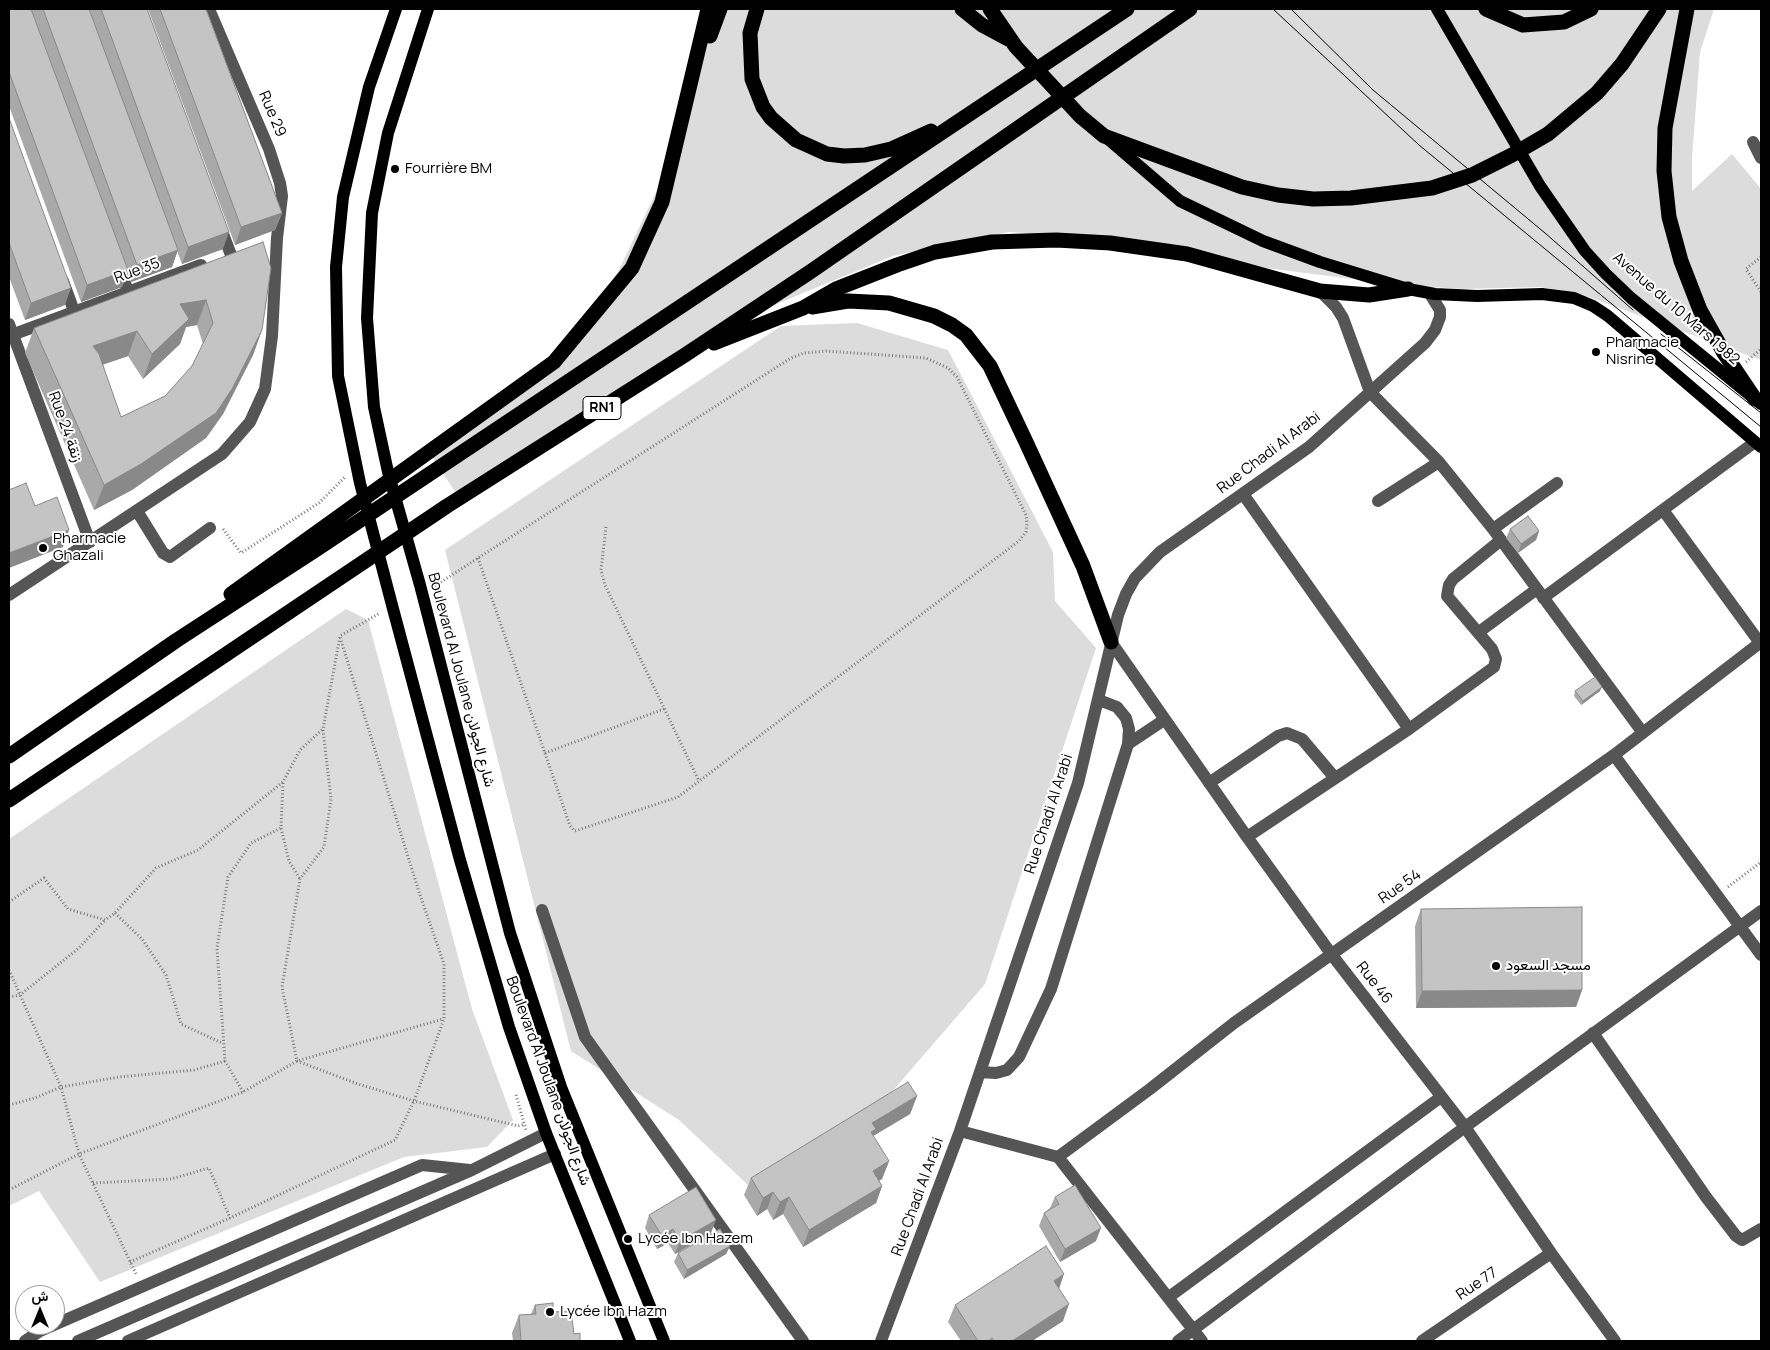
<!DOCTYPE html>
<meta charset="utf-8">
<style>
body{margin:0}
#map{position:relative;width:1770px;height:1350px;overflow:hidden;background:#fff;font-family:Manrope,Vazirmatn,sans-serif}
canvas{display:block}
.frame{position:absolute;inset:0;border:10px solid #000;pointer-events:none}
.north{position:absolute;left:15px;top:1285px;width:50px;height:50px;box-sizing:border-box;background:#fff;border:1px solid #999;border-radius:50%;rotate:0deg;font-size:14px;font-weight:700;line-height:20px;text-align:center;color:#000}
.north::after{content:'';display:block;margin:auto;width:18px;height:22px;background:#000;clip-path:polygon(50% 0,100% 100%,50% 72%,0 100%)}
</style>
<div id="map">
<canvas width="1770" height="1350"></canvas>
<div class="frame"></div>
<div class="north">ش</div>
</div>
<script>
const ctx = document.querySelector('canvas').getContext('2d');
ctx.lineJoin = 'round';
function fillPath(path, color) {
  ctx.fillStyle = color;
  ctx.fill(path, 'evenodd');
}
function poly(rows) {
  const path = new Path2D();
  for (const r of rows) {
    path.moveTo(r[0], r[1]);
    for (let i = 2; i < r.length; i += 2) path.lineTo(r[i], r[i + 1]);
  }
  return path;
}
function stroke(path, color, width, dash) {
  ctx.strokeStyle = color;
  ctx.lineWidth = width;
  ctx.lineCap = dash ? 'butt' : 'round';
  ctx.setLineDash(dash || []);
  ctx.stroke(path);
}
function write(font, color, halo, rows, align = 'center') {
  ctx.font = font + ' Manrope,Vazirmatn,sans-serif';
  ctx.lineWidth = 4;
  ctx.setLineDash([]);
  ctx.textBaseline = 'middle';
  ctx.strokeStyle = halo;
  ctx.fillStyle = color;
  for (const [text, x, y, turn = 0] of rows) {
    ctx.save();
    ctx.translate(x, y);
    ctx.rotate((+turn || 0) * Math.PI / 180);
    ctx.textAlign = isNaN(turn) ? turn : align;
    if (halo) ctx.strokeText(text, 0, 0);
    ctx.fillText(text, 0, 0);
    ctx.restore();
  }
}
const green = poly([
 [703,9,1714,9,1700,52,1692,158,1692,191,1732,154,1761,189,1761,360,1578,293,1540,287,1461,289,1392,284,1258,267,1129,239,1009,232,893,256,779,303,594,412,461,501,426,447,592,326,658,188],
 [857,323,948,350,1053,552,1055,601,1096,648,985,984,890,1094,748,1185,679,1120,571,1051,445,550,781,326],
 [346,609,368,620,472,1009,513,1120,487,1147,404,1157,100,1282,39,1191,9,1206,9,839]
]);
const path = poly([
 [1761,257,1746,269,1761,292],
 [1746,362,1761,349],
 [606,527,601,570,605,585,699,781],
 [223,529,241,553,319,503,346,476],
 [435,586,478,558,791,358,804,353,827,351,926,358,948,368,957,377,1026,515,1027,523,1026,532,1019,541,678,797,575,831,570,826,478,558],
 [323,730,331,799,324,847,300,879,282,987,297,1061,358,1084,414,1101,518,1126,525,1124],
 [545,753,664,709],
 [283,783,281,828,289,861,300,879],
 [1728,887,1761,862],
 [9,902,44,878,68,909,105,920,115,913,156,868,198,850,283,782,300,750,323,729,340,636,380,613],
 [115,913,142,939,166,975,181,1024,222,1043],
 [9,970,61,1087,79,1154,137,1276],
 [9,997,20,995,79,948,105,920],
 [243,1092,225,1061,217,948,228,877,251,843,281,828],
 [516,1095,526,1130],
 [9,1105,35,1098,61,1087,119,1077,194,1070,225,1061],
 [93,1183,171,1179,209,1168,230,1218],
 [9,1190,79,1154,243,1092,297,1061,443,1019],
 [130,1262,230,1218,395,1140,414,1101,444,1019,444,964,419,892,340,637]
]);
const minor = poly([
 [1753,142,1761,158],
 [220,226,231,255],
 [118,265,128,291],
 [63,281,74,311],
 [1320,291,1336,307,1343,318,1370,392,1439,462,1493,529,1643,733],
 [9,324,90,542],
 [9,336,201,265],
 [1243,494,1409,729],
 [1378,501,1439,462],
 [1663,510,1760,643],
 [137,511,163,553,170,557,210,528],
 [1493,529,1557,483],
 [9,595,222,454,250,422,265,389,272,336,277,238,282,196,280,183,269,149,209,9],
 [1543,598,1755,442],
 [1479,632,1537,589],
 [1111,642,1247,837,1332,955,1465,1127,1551,1253,1615,1341],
 [1128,744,1164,720],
 [1614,755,1761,955],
 [1209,783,1278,736,1287,733,1302,739,1335,778],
 [1247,837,1409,729,1494,667,1496,659,1492,649,1447,596,1449,585,1453,579,1501,540],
 [542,910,585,1037,803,1341],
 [1593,1033,1706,1197,1736,1236,1742,1240,1761,1229],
 [980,1072,996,1073,1007,1070,1019,1057,1051,989,1128,744,1129,729,1126,718,1117,707,1099,700],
 [960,1131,1058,1157,1202,1341],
 [1058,1157,1150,1089,1234,1023,1614,755,1761,642],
 [1169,1297,1441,1097],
 [25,1341,40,1331,422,1165,470,1170],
 [78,1341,472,1170,546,1133],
 [128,1341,555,1154],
 [881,1341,960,1131,1078,783,1118,615,1126,594,1135,578,1160,552,1309,447,1425,343,1435,330,1440,317,1440,310,1430,294],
 [1178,1341,1465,1127,1761,911],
 [1422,1341,1551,1253]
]);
const major = poly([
 [396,9,369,87,343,197,336,267,338,376,360,483,392,605,460,860,509,1027,546,1133,630,1341],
 [428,9,388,133,372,213,367,318,374,407,388,472,420,585,510,933,561,1087,664,1341],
 [1437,9,1540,186,1585,251,1606,274,1631,298,1761,404],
 [1108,139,1180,201,1263,241,1320,262,1408,289,1435,294,1477,296,1542,294,1574,298,1593,306,1608,316,1761,447]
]);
const highway = poly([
 [757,9,750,33,752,79,763,107,771,118,796,140,827,154,844,156,865,155,891,149,931,131],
 [962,9,982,25,1008,39],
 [990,9,1016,47,1080,116,1104,136,1242,187,1278,195,1313,199,1351,198,1432,188,1472,175,1512,155,1548,134,1597,93,1622,64,1659,9],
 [1486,9,1523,25,1564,22,1591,9],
 [1687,9,1665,128,1664,171,1669,217,1681,261,1700,310,1724,353,1755,399],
 [710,36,720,9],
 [812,307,848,301,889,303,934,316,952,325,966,335,990,366,1026,442,1083,566,1111,642],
 [714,343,803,308,836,289,897,265,935,252,992,242,1056,240,1110,243,1187,254,1320,291,1369,295,1408,289],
 [231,594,554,362,632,268,662,202,708,9],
 [9,756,177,640,317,549,1127,9],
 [9,800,447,506,685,355,810,272,1190,9]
]);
const tram = poly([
 [1273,9,1419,145,1761,427],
 [1291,9,1373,90,1545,233,1633,310],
 [1661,334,1761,413]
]);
const wall = poly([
 [9,9,147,9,223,249,182,264,177,251,172,267,131,282,127,272,122,287,81,302,9,106],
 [148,9,206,9,282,213,275,230,235,245],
 [9,118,65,305,25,320,9,277],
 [263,242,262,330,253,355,223,414,206,438,132,490,94,510,25,353,34,328],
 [197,325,203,344,192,366,165,396,121,417,102,365,128,356,143,379,180,344,186,327],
 [1510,529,1539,531,1536,540,1518,553,1506,538],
 [1575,691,1600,691,1581,705,1574,696],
 [1421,909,1582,990,1576,1007,1416,1008,1415,926],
 [917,1096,910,1114,873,1136,889,1161,882,1179,879,1181,882,1186,876,1203,803,1247,783,1214,773,1220,767,1209,757,1216,744,1195,751,1178],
 [1055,1197,1096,1241,1060,1262,1039,1226,1044,1213,1050,1208],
 [649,1215,711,1233,675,1254,668,1243,657,1249,645,1228],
 [730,1246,726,1254,684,1279,674,1262,678,1253],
 [1059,1289,1063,1321,1032,1341,961,1341,948,1322,955,1305],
 [535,1305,553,1312,580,1341,513,1341,512,1333,519,1315,531,1314]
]);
const shadedWall = poly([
 [282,213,275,230,235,245,241,227],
 [229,232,223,249,182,264,188,247],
 [178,250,172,267,131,282,137,265],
 [128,270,122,287,81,302,87,285],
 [71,288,65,305,25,320,31,303],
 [206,300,197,325,186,327,180,344,143,379,152,354,180,304],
 [262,330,253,355,223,414,206,438,132,490,94,510,104,485],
 [137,331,128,356,84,371,93,346],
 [69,530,63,547,9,568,9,553],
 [1539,531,1536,540,1518,553,1521,544],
 [1602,687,1600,691,1581,705,1583,701],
 [1582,990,1576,1007,1416,1008,1422,991],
 [917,1096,910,1114,873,1136,864,1149,872,1123],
 [889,1161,882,1179,867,1188,873,1171],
 [882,1186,876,1203,803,1247,809,1230],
 [773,1192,767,1209,757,1216,763,1198],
 [789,1197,783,1214,773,1220,780,1202],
 [716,1220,711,1233,675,1254,680,1241],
 [1101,1228,1096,1241,1060,1262,1065,1249],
 [673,1229,668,1243,657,1249,662,1236],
 [730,1246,726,1254,684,1279,687,1270],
 [1064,1274,1058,1292,1054,1281],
 [1069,1304,1063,1321,1032,1341,1012,1341]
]);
const building = poly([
 [9,9,31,9,128,270,87,285,9,72,9,9],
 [43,9,89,9,178,250,137,265,43,9],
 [101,9,147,9,229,232,188,247,101,9],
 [160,9,206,9,282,213,241,227,160,9],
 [9,118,71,288,31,303,9,243,9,118],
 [263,242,271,268,262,330,232,389,216,413,141,464,104,485,34,328,263,242],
 [206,300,213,323,192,366,165,396,121,417,99,354,93,346,137,331,152,354,189,319,180,304,206,300],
 [26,483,35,506,57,497,69,530,9,553,9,490,26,483],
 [1528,516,1539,531,1521,544,1510,529,1528,516],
 [1595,677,1602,687,1583,701,1575,691,1595,677],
 [1582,907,1582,990,1422,991,1421,909,1582,907],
 [908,1082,917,1096,872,1123,876,1129,871,1132,889,1161,873,1171,882,1186,809,1230,789,1197,780,1202,773,1192,763,1198,751,1178,908,1082],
 [1075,1185,1101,1228,1065,1249,1044,1213,1059,1204,1055,1197,1075,1185],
 [696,1187,716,1220,680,1241,673,1229,662,1236,649,1215,696,1187],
 [720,1229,730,1246,687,1270,678,1253,720,1229],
 [1046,1246,1064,1274,1054,1281,1069,1304,1012,1341,994,1341,992,1338,988,1341,978,1341,955,1305,1046,1246],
 [553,1303,553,1312,571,1311,574,1334,580,1333,580,1341,521,1341,519,1315,536,1314,535,1305,553,1303]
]);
const markers = [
 [395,169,5,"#000"],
 [1596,352,5,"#000"],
 [43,548,5,"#000"],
 [1496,966,5,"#000"],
 [628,1239,5,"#000"],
 [550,1312,5,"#000"]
];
const shields = [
 [602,408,38]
];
const shieldNames = [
 ["RN1",602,408]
];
const streetNames = [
 ["Rue 29",272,114,67],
 ["Rue 35",137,271,-20],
 ["Avenue du 10 Mars 1982",1676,309,41],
 ["Rue 24 زنقة",65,427,70],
 ["Rue Chadi Al Arabi",1269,453,-37],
 ["Boulevard Al Joulane شارع الجولان",461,680,75],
 ["Rue Chadi Al Arabi",1049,814,-72],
 ["Rue 54",1400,887,-35],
 ["Rue 46",1374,983,52],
 ["Boulevard Al Joulane شارع الجولان",548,1081,70],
 ["Rue Chadi Al Arabi",918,1197,-70],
 ["Rue 77",1477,1284,-34]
];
const poiNames = [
 ["Fourrière BM",405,169],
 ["Pharmacie",1606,343],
 ["Nisrine",1606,360],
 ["Pharmacie",53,539],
 ["Ghazali",53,556],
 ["مسجد السعود",1506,966],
 ["Lycée Ibn Hazem",638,1239],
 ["Lycée Ibn Hazm",560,1312]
];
fillPath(green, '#dcdcdc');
stroke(path, '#777', 3, [1, 2.5]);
stroke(minor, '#555', 12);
stroke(major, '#000', 12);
stroke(highway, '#000', 15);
stroke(tram, '#000', 1);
fillPath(wall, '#a9a9a9');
fillPath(shadedWall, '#898989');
fillPath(building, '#c4c4c4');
stroke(building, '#898989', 1);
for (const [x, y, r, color] of markers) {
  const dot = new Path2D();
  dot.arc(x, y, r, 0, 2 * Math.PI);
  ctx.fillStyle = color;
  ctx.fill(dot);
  stroke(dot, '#fff', 2);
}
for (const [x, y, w] of shields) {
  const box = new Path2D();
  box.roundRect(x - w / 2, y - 11.5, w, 23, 4);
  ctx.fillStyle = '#fff';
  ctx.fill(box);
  stroke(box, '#000', 1);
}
write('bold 14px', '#000', null, shieldNames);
write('15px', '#000', '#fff', streetNames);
write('15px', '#000', '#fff', poiNames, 'left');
</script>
